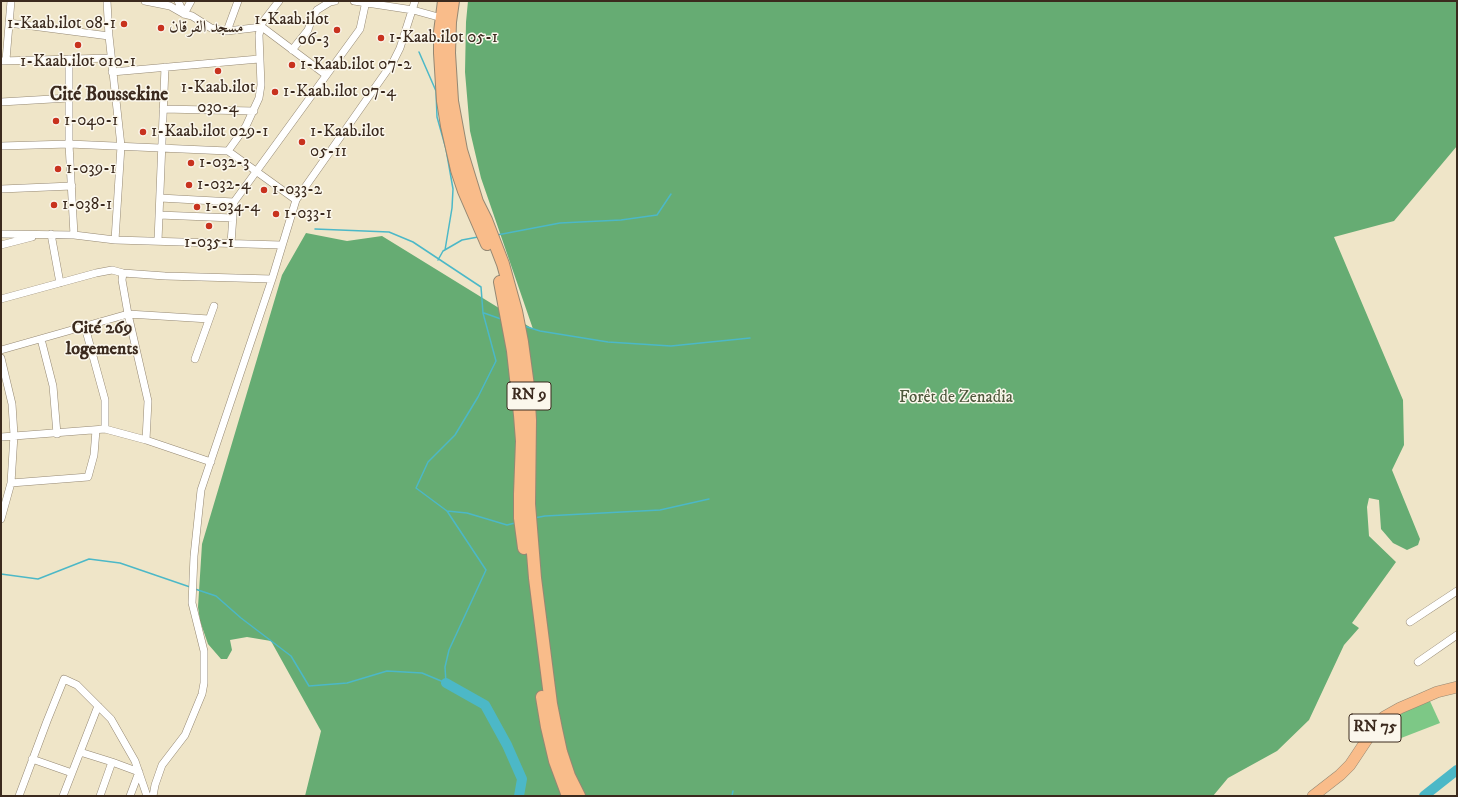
<!DOCTYPE html>
<meta charset="utf-8">
<style>
body{margin:0}
#map{position:relative;width:1458px;height:797px;overflow:hidden;background:#efe5c8;font-family:"IM FELL DW Pica",serif}
canvas{display:block}
.frame{position:absolute;inset:0;border:2px solid #3b2a1e;pointer-events:none}
</style>
<div id="map">
<canvas width="1458" height="797"></canvas>
<div class="frame"></div>
</div>
<script>
const ctx = document.querySelector('canvas').getContext('2d');
ctx.lineJoin = 'round';
function fillPath(path, color) {
  ctx.fillStyle = color;
  ctx.fill(path, 'evenodd');
}
function poly(rows) {
  const path = new Path2D();
  for (const r of rows) {
    path.moveTo(r[0], r[1]);
    for (let i = 2; i < r.length; i += 2) path.lineTo(r[i], r[i + 1]);
  }
  return path;
}
function stroke(path, color, width, dash) {
  ctx.strokeStyle = color;
  ctx.lineWidth = width;
  ctx.lineCap = dash ? 'butt' : 'round';
  ctx.setLineDash(dash || []);
  ctx.stroke(path);
}
function write(font, color, halo, rows, align = 'center') {
  ctx.font = font + ' "IM FELL DW Pica",Amiri,serif';
  ctx.lineWidth = 3;
  ctx.setLineDash([]);
  ctx.textBaseline = 'middle';
  ctx.strokeStyle = halo;
  ctx.fillStyle = color;
  for (const [text, x, y, turn = 0] of rows) {
    ctx.save();
    ctx.translate(x, y);
    ctx.rotate((+turn || 0) * Math.PI / 180);
    ctx.textAlign = isNaN(turn) ? turn : align;
    if (halo) ctx.strokeText(text, 0, 0);
    ctx.fillText(text, 0, 0);
    ctx.restore();
  }
}
const green = poly([
 [1429,699,1440,723,1396,740,1386,719]
]);
const forest = poly([
 [468,1,1457,1,1457,146,1394,221,1334,237,1403,400,1404,445,1392,470,1420,539,1418,545,1407,550,1393,543,1381,529,1379,500,1369,498,1367,507,1369,536,1396,562,1352,623,1359,628,1344,645,1309,720,1277,751,1228,778,1213,796,305,796,321,731,271,641,247,637,230,640,232,650,227,659,221,659,208,644,200,621,198,607,202,544,282,275,306,233,347,241,382,236,533,329,481,178,470,131,465,72,466,22]
]);
const stream = poly([
 [419,52,436,91,437,117,446,149,453,189,452,208,445,250],
 [497,235,560,223,621,220,657,215,671,194],
 [438,260,443,251,462,240,478,237],
 [484,313,501,319],
 [524,326,540,331,608,342,671,346,750,338],
 [447,511,467,513,507,525,515,523],
 [534,518,545,516,660,510,709,499],
 [1,574,38,579,89,559,120,563,190,587],
 [195,589,216,596,241,618,291,656,309,686,347,683,387,671,422,673,446,683,445,667,449,650,486,570,447,511,416,488,428,462,455,435,478,397,496,361,483,313,481,287,413,242,389,232,315,229],
 [732,796,733,791]
]);
const river = poly([
 [446,683,485,705,507,745,522,779,519,796],
 [1424,796,1457,770]
]);
const minor = poly([
 [107,1,109,36,121,146,115,240],
 [145,1,170,6,184,14,192,16,211,28,227,31,262,27,326,75],
 [178,1,184,14],
 [354,1,413,10,442,18],
 [184,14,191,1],
 [9,23,109,36],
 [227,31,238,1],
 [292,50,308,30,312,18,317,10,330,2,335,1],
 [69,59,69,144,74,235],
 [6,60,11,1],
 [1,61,111,58],
 [112,72,259,59],
 [1,102,69,98],
 [163,109,254,111],
 [1,146,69,144,228,151,296,200],
 [228,151,246,126,259,98,261,85,259,35,262,23,279,1],
 [1,189,72,186],
 [160,198,234,202],
 [159,215,233,218],
 [1,234,74,235,115,240,281,245],
 [51,234,60,283],
 [158,241,165,67],
 [231,243,234,202,360,29,366,1],
 [1,245,32,237],
 [123,273,122,280,128,314,148,401,146,440],
 [1,299,96,273,112,270,123,273,165,276,272,279],
 [85,327,105,400,105,429],
 [41,339,53,386,57,434],
 [1,350,128,314,209,319],
 [1,358,12,404,14,435,11,483,1,519],
 [195,359,214,306],
 [1,437,105,429,146,440,211,462],
 [11,483,88,477,94,455,96,430],
 [1410,622,1457,591],
 [1418,662,1457,635],
 [80,752,112,762,100,796],
 [32,759,72,773],
 [112,762,139,772,130,796],
 [19,796,47,721,64,679,77,685,111,719,135,761,147,796],
 [63,796,98,706],
 [153,796,155,785,162,765,185,735,202,694,204,683,204,651,192,603,194,556,201,490,272,279,296,200,393,62,400,48,415,1]
]);
const primary = poly([
 [1313,796,1340,775,1350,765,1378,723,1384,717,1400,708,1421,699,1437,692,1457,687]
]);
const trunk = poly([
 [444,1,440,32,440,53,443,101,447,126,457,170,464,191,487,244],
 [453,1,450,22,449,53,452,101,461,150,477,202,486,220,503,264,516,311,522,342,528,386,530,420,529,504,535,578,551,704,556,729,561,752,569,776,579,796],
 [500,282,513,351,520,415,522,441,520,494,520,518,524,548],
 [542,697,547,727,555,761,568,796]
]);
const markers = [
 [124,24,4,"#c8321e"],
 [161,28,4,"#c8321e"],
 [337,30,4,"#c8321e"],
 [381,38,4,"#c8321e"],
 [78,45,4,"#c8321e"],
 [292,65,4,"#c8321e"],
 [218,71,4,"#c8321e"],
 [275,92,4,"#c8321e"],
 [56,121,4,"#c8321e"],
 [143,132,4,"#c8321e"],
 [302,142,4,"#c8321e"],
 [191,163,4,"#c8321e"],
 [58,169,4,"#c8321e"],
 [189,185,4,"#c8321e"],
 [264,190,4,"#c8321e"],
 [54,205,4,"#c8321e"],
 [197,207,4,"#c8321e"],
 [276,214,4,"#c8321e"],
 [209,226,4,"#c8321e"]
];
const shields = [
 [529,396,44],
 [1375,728,52]
];
const shieldNames = [
 ["RN 9",529,396],
 ["RN 75",1375,728]
];
const poiNames = [
 ["1-Kaab.ilot",329,20,"right"],
 ["06-3",329,40,"right"],
 ["1-Kaab.ilot 08-1",116,24,"right"],
 ["مسجد الفرقان",169,28],
 ["1-Kaab.ilot 05-1",389,38],
 ["1-Kaab.ilot 010-1",78,62,"center"],
 ["1-Kaab.ilot 07-2",300,65],
 ["1-Kaab.ilot",218,88,"center"],
 ["030-4",218,108,"center"],
 ["1-Kaab.ilot 07-4",283,92],
 ["1-040-1",64,121],
 ["1-Kaab.ilot 029-1",151,132],
 ["1-Kaab.ilot",310,132],
 ["05-11",310,152],
 ["1-032-3",199,163],
 ["1-039-1",66,169],
 ["1-032-4",197,185],
 ["1-033-2",272,190],
 ["1-038-1",62,205],
 ["1-034-4",205,207],
 ["1-033-1",284,214],
 ["1-035-1",209,243,"center"]
];
const parkNames = [
 ["Forêt de Zenadia",956,398]
];
const neighbourhoodNames = [
 ["Cité 269",102,329],
 ["logements",102,350]
];
const quarterNames = [
 ["Cité Boussekine",109,96]
];
fillPath(green, '#7dc886');
fillPath(forest, '#66ac73');
stroke(stream, '#4cb8c7', 1.5);
stroke(river, '#4cb8c7', 10);
stroke(minor, '#958873', 8);
stroke(primary, '#958873', 12);
stroke(trunk, '#958873', 14);
stroke(minor, '#fff', 7);
stroke(primary, '#f9bc8a', 11);
stroke(trunk, '#f9bc8a', 12);
for (const [x, y, r, color] of markers) {
  const dot = new Path2D();
  dot.arc(x, y, r, 0, 2 * Math.PI);
  ctx.fillStyle = color;
  ctx.fill(dot);
  stroke(dot, '#fbf7ec', 1.5);
}
for (const [x, y, w] of shields) {
  const box = new Path2D();
  box.roundRect(x - w / 2, y - 14, w, 28, 3);
  ctx.fillStyle = '#fbf7ec';
  ctx.fill(box);
  stroke(box, '#3b2a1e', 1);
}
write('bold 16px', '#3b2a1e', null, shieldNames);
write('17px', '#3b2a1e', '#fbf7ec', poiNames, 'left');
write('17px', '#4f593d', '#fbf7ec', parkNames);
write('bold 18px', '#3b2a1e', '#fbf7ec', neighbourhoodNames);
write('bold 19px', '#3b2a1e', '#fbf7ec', quarterNames);
</script>
